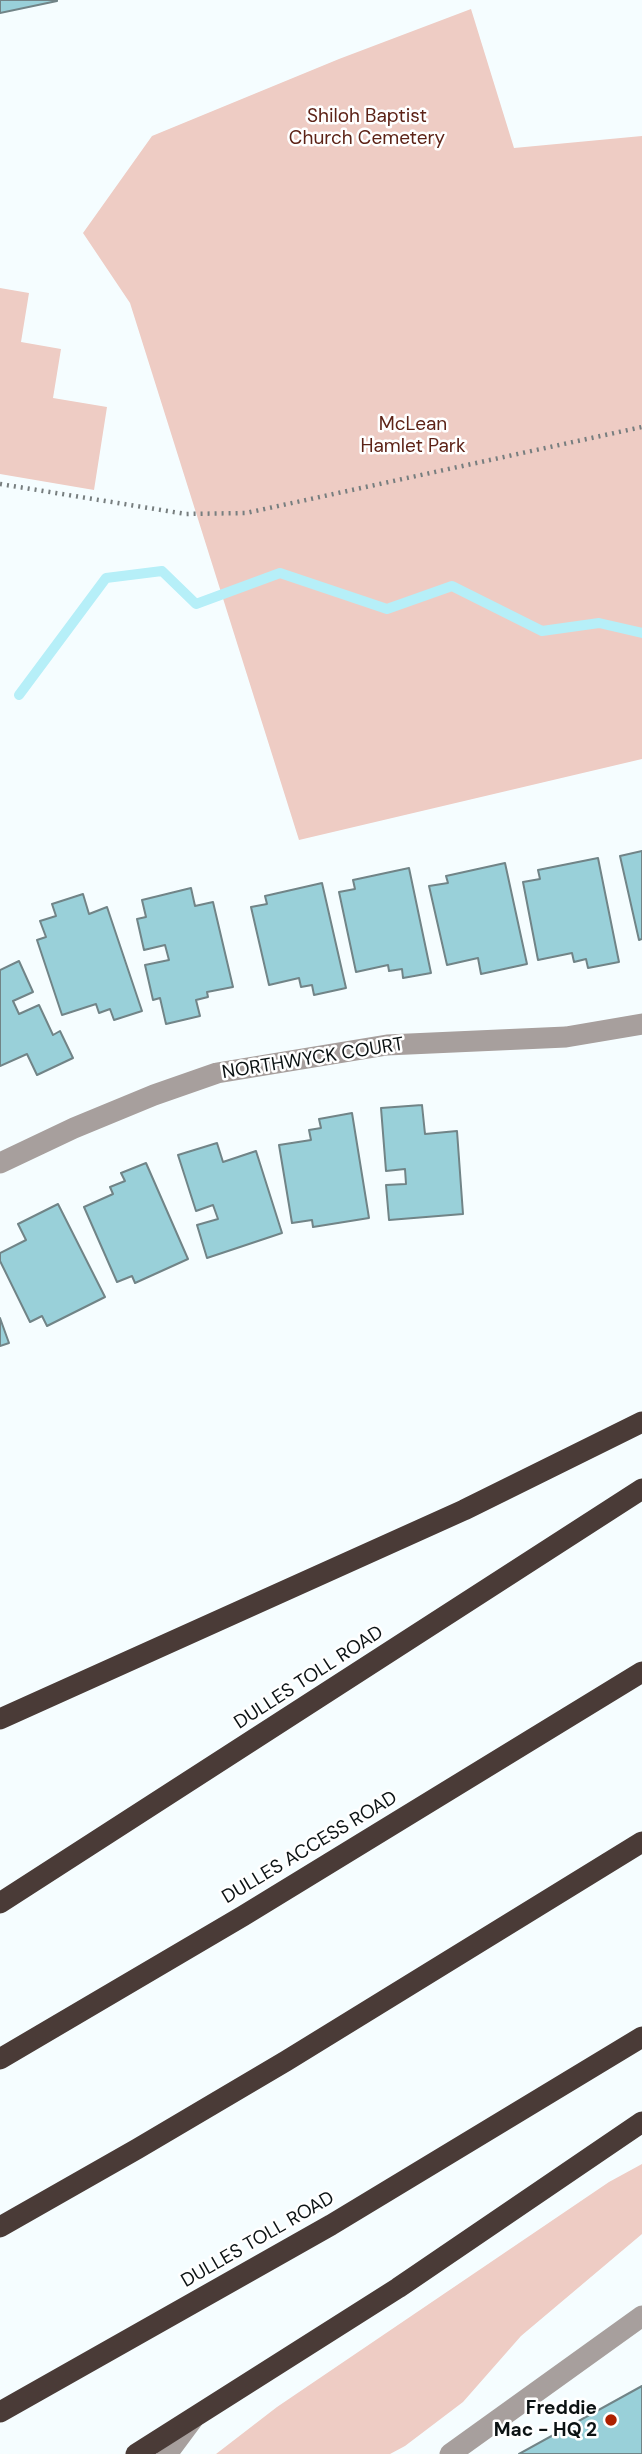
<!DOCTYPE html>
<style>
body{margin:0}
canvas{display:block;background:#f5fdff}
</style>
<canvas width="642" height="2454"></canvas>
<script>
const ctx = document.querySelector('canvas').getContext('2d');
ctx.lineJoin = 'round';
function fillPath(path, color) {
  ctx.fillStyle = color;
  ctx.fill(path, 'evenodd');
}
function poly(rows) {
  const path = new Path2D();
  for (const r of rows) {
    path.moveTo(r[0], r[1]);
    for (let i = 2; i < r.length; i += 2) path.lineTo(r[i], r[i + 1]);
  }
  return path;
}
function stroke(path, color, width, dash) {
  ctx.strokeStyle = color;
  ctx.lineWidth = width;
  ctx.lineCap = dash ? 'butt' : 'round';
  ctx.setLineDash(dash || []);
  ctx.stroke(path);
}
function write(font, color, halo, rows, align = 'center') {
  ctx.font = font + ' "DM Sans",sans-serif';
  ctx.lineWidth = 5;
  ctx.setLineDash([]);
  ctx.textBaseline = 'middle';
  ctx.strokeStyle = halo;
  ctx.fillStyle = color;
  for (const [text, x, y, turn = 0] of rows) {
    ctx.save();
    ctx.translate(x, y);
    ctx.rotate((+turn || 0) * Math.PI / 180);
    ctx.textAlign = isNaN(turn) ? turn : align;
    if (halo) ctx.strokeText(text, 0, 0);
    ctx.fillText(text, 0, 0);
    ctx.restore();
  }
}
const green = poly([
 [471,9,514,148,642,136,642,759,299,840,130,303,83,233,152,136,339,59],
 [0,288,29,293,21,342,61,349,53,398,107,407,94,490,0,474],
 [642,2164,642,2234,521,2336,463,2402,405,2446,390,2454,216,2454,277,2407,609,2182]
]);
const stream = poly([
 [19,695,106,578,162,571,196,604,280,573,387,609,452,586,542,631,599,623,642,633]
]);
const building = poly([
 [0,0,57,0,57,1,0,13,0,0],
 [642,851,642,939,639,940,620,856,642,851],
 [598,858,619,962,588,968,586,959,574,962,572,953,538,960,523,882,540,879,538,870,598,858],
 [505,863,527,964,481,974,478,958,447,965,429,886,448,883,446,876,505,863],
 [409,868,431,973,403,978,402,969,389,971,388,965,356,972,339,892,355,889,353,880,409,868],
 [322,883,346,988,314,995,312,985,301,987,299,978,269,985,251,907,267,904,265,896,322,883],
 [191,888,195,906,213,902,233,987,207,992,208,997,196,1000,200,1016,166,1024,160,998,153,1000,145,965,169,960,165,945,144,950,137,919,146,917,142,900,191,888],
 [83,894,89,914,107,907,142,1011,114,1020,110,1009,99,1013,96,1004,62,1015,37,940,46,937,40,921,56,916,52,904,83,894],
 [19,961,33,992,13,1001,19,1014,39,1005,53,1035,60,1031,73,1058,37,1075,27,1054,0,1066,0,970,19,961],
 [422,1105,425,1134,457,1131,463,1214,389,1220,386,1185,406,1184,405,1169,386,1171,381,1108,422,1105],
 [352,1113,369,1218,313,1227,312,1220,292,1223,279,1145,311,1140,309,1130,321,1128,319,1119,352,1113],
 [217,1143,223,1162,256,1151,282,1233,207,1258,197,1225,218,1219,213,1205,196,1211,178,1155,217,1143],
 [146,1163,188,1259,135,1283,132,1276,117,1282,84,1207,113,1194,110,1187,125,1181,121,1173,146,1163],
 [58,1204,105,1297,47,1326,42,1316,30,1322,0,1261,0,1253,26,1240,18,1224,58,1204],
 [0,1318,9,1343,0,1346,0,1318],
 [642,2386,642,2454,519,2454,642,2386]
]);
const path = poly([
 [0,484,186,514,246,513,642,427]
]);
const minor = poly([
 [0,1163,74,1128,154,1095,217,1073,387,1045,566,1037,642,1024],
 [167,2454,193,2419],
 [450,2454,642,2316]
]);
const highway = poly([
 [0,1719,464,1510,642,1422],
 [0,1903,642,1489],
 [0,2059,243,1916,642,1672],
 [0,2227,137,2149,286,2061,642,1842],
 [0,2412,331,2225,642,2037],
 [136,2454,398,2288,642,2122]
]);
const markers = [
 [611,2420,7,"#ad2000"]
];
const parkNames = [
 ["Shiloh Baptist",367,117],
 ["Church Cemetery",367,139],
 ["McLean",413,425],
 ["Hamlet Park",413,447]
];
const streetNames = [
 ["NORTHWYCK COURT",313,1059,-9],
 ["DULLES TOLL ROAD",309,1678,-33],
 ["DULLES ACCESS ROAD",310,1848,-31],
 ["DULLES TOLL ROAD",258,2240,-30]
];
const poiNames = [
 ["Freddie",597,2409],
 ["Mac - HQ 2",597,2431]
];
fillPath(green, '#eeccc4');
stroke(stream, '#b6eff8', 10);
fillPath(building, '#99d0d9');
stroke(building, '#718487', 2);
stroke(path, '#777e7f', 4.5, [2, 5]);
stroke(minor, '#a79f9d', 21);
stroke(highway, '#4a3b37', 21);
for (const [x, y, r, color] of markers) {
  const dot = new Path2D();
  dot.arc(x, y, r, 0, 2 * Math.PI);
  ctx.fillStyle = color;
  ctx.fill(dot);
  stroke(dot, '#fff', 2.5);
}
write('19px', '#5d2317', '#fff', parkNames);
write('19px', '#0b1213', '#fff', streetNames);
write('bold 19px', '#0b1213', '#fff', poiNames, 'right');
</script>
